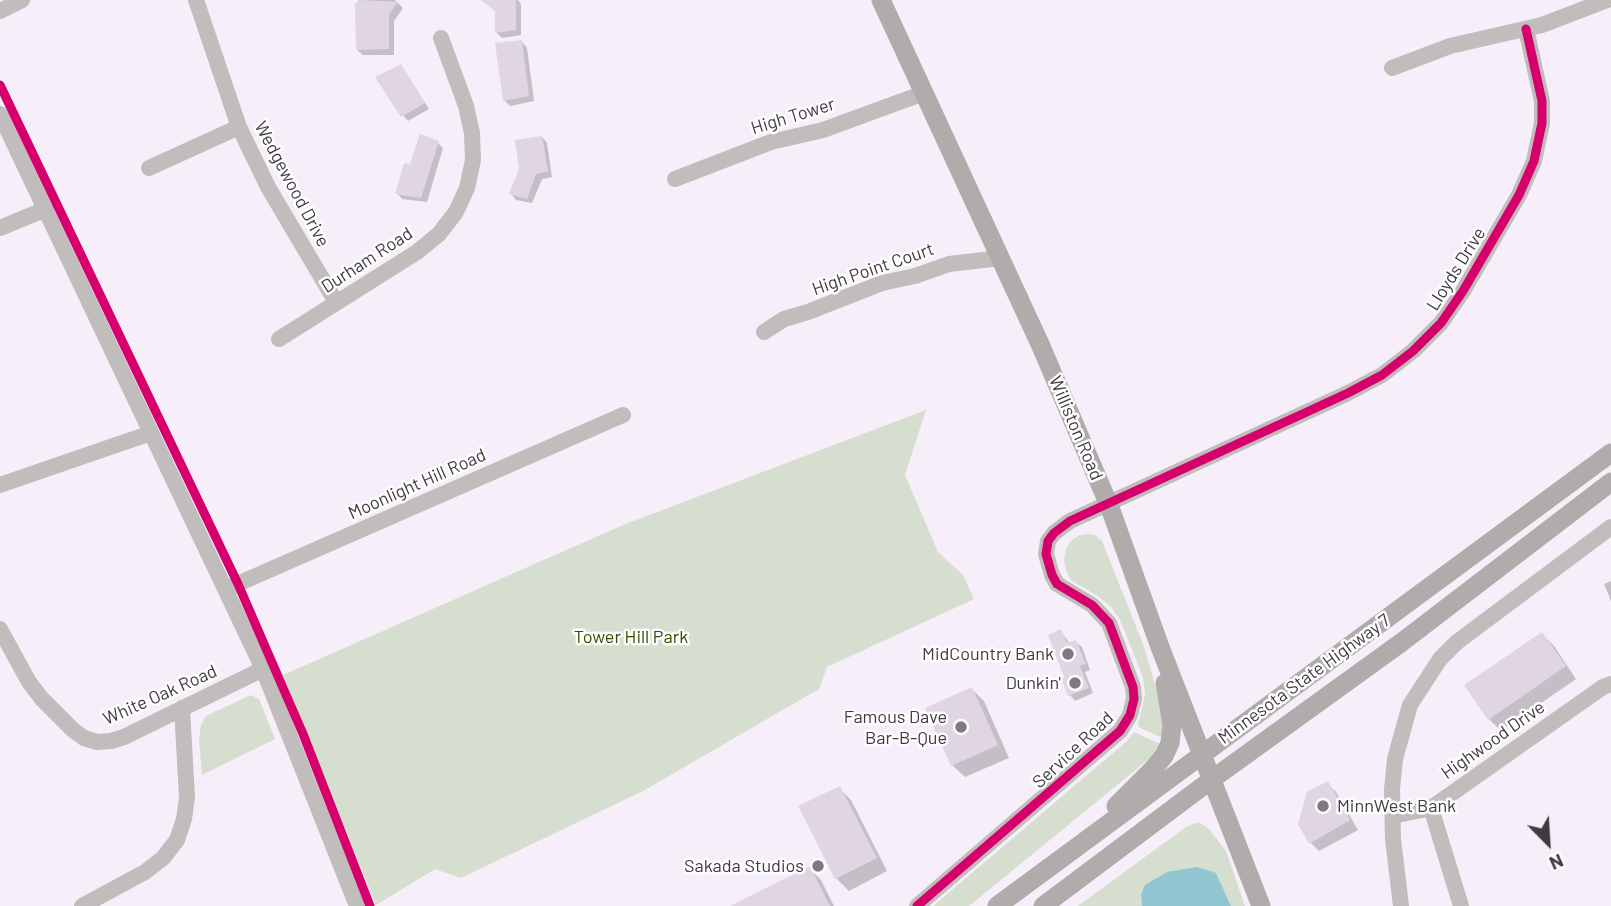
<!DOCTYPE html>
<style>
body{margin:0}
#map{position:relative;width:1611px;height:906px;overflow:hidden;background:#f6eef8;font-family:Barlow,sans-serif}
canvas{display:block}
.north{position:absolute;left:1513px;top:808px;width:70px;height:70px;-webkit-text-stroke:5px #fdfdfd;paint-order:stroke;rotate:156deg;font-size:19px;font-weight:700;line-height:28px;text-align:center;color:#403a41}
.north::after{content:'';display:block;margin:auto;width:24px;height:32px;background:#403a41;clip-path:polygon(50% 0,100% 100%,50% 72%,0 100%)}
</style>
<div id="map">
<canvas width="1611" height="906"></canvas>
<div class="north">N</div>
</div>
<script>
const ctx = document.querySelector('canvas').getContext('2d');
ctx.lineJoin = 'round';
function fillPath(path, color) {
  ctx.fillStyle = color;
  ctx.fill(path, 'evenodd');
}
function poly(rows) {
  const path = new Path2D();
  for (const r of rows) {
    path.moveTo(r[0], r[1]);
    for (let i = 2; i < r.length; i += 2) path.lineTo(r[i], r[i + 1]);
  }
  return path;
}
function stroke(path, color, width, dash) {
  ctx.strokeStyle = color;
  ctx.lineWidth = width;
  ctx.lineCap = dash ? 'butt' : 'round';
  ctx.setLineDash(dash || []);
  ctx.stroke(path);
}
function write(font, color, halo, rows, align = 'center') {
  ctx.font = font + ' Barlow,sans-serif';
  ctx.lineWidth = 5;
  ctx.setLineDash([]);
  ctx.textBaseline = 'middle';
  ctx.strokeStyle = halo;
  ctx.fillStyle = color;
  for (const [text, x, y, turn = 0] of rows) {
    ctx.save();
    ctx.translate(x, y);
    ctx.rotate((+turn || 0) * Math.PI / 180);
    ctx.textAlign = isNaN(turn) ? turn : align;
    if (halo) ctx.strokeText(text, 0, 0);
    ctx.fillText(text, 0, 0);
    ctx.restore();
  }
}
const green = poly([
 [926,410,905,475,938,552,963,575,974,599,827,667,819,689,643,791,461,878,435,869,376,905,283,675,623,525],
 [1088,534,1095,535,1102,541,1143,644,1165,718,1163,738,1140,728,1138,724,1145,695,1143,677,1120,620,1111,607,1099,597,1071,580,1066,570,1064,560,1066,549,1072,540,1080,535],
 [251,695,259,699,275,739,202,775,199,740,201,725,206,716],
 [1134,732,1158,743,1159,747,1149,759,969,906,933,906,1126,742],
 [1198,822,1208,828,1226,851,1245,906,1231,906,1216,873,1141,895,1142,906,1078,906,1186,827]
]);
const water = poly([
 [1197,867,1216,873,1231,906,1142,906,1141,895,1145,885,1167,872]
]);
const shadow = poly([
 [362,0,395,0,403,8,394,21,394,55,363,55,357,50,357,4],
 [482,0,518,0,521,4,521,35,502,38,497,33,497,12],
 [522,42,527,48,534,101,510,106,504,100],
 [401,66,429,109,408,121,403,115],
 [542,137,547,143,552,177,542,179,532,203,516,200,511,194,521,169],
 [438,143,443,148,427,202,402,199,397,193,412,165],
 [1611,581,1611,601,1604,584],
 [1061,631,1070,644,1076,642,1082,647,1090,670,1085,672,1093,693,1075,701,1070,695],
 [1542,634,1554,646,1576,679,1501,731,1489,719],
 [972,689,984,701,1009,758,965,777,952,765],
 [1327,783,1336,792,1358,830,1319,851,1310,842],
 [839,788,851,800,887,871,849,891,836,878,801,807],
 [809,868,821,880,834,906,734,906]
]);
const building = poly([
 [359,0,398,2,389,14,389,49,356,50,355,4],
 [481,0,516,0,516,30,495,33,495,11],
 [522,40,529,96,503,101,495,43],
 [401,64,425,103,401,117,375,77],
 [420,134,439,141,421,198,395,194,404,163,410,164],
 [542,136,548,171,536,174,527,199,509,194,519,169,515,140],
 [1061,629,1067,643,1076,640,1086,664,1080,666,1089,688,1068,696,1061,678,1064,677,1048,635],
 [1542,632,1566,666,1488,720,1464,685],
 [972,687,998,745,951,766,925,708],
 [1328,781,1350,820,1309,844,1298,824,1307,792],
 [840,786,877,858,835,879,798,806],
 [810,866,830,906,730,906]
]);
const minor = poly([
 [196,0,239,127,268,187,336,302],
 [0,11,22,0],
 [1392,68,1450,46,1542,25,1607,0],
 [0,114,263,669,357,906],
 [149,168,239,127],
 [675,179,771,142,823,130,924,93],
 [0,228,46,209],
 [764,332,784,319,808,312,882,283,915,276,949,264,1001,258],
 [279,339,417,252,439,234,456,212,467,188,473,160,472,133,466,106,441,38],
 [0,485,151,433],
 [226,589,623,415],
 [0,629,29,682,42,699,73,730,84,738,97,742,111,741,124,737,263,669],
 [1431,808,1461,906],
 [1393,816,1431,808,1603,687,1611,684],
 [82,906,145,872,163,858,177,840,184,819,187,797,182,708],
 [917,906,1120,731,1130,715,1134,699,1133,687,1109,623,1092,605,1057,584,1052,575,1046,554,1048,541,1054,533,1070,521,1348,393,1382,375,1413,351,1441,323,1463,291,1519,195,1534,161,1542,123,1542,101,1526,29],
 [1401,906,1393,839,1392,789,1395,759,1410,705,1440,659,1457,642,1611,527]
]);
const major = poly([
 [881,0,1040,344,1109,505,1160,647,1261,906],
 [1116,806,1153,769,1164,756,1170,743,1172,725,1165,683],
 [997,906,1611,453],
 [1043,906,1211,780,1402,642,1611,482]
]);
const cycleway = poly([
 [0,85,238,584,303,734,370,906],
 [917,906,1120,731,1130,715,1134,699,1133,687,1109,623,1092,605,1057,584,1052,575,1046,554,1048,541,1054,533,1070,521,1348,393,1382,375,1413,351,1441,323,1463,291,1519,195,1534,161,1542,123,1542,101,1526,29]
]);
const markers = [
 [1068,654,7,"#807981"],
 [1075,683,7,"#807981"],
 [961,727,7,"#807981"],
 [1323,806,7,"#807981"],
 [818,866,7,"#807981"]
];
const streetNames = [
 ["High Tower",793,116,-17],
 ["Wedgewood Drive",292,184,62],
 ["Durham Road",367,260,-33],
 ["High Point Court",873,269,-19],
 ["Lloyds Drive",1456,269,-58],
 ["Williston Road",1076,428,67],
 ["Moonlight Hill Road",417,484,-24],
 ["Minnesota State Highway 7",1304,679,-36],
 ["White Oak Road",160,695,-24],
 ["Highwood Drive",1493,740,-35],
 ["Service Road",1073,750,-43]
];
const parkNames = [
 ["Tower Hill Park",631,637]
];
const poiNames = [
 ["MidCountry Bank",1054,654],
 ["Dunkin'",1061,683],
 ["Famous Dave",947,717],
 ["Bar-B-Que",947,738],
 ["MinnWest Bank",1337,806,"left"],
 ["Sakada Studios",804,866]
];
fillPath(green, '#d6decf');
fillPath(water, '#92c5d2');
fillPath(shadow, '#0003');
fillPath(building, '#e0d5e2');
stroke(minor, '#c1bdbd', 16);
stroke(major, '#b0acac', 19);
stroke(cycleway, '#d6006c', 9);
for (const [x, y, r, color] of markers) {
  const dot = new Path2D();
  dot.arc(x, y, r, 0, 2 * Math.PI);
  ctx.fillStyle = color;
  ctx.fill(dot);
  stroke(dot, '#fdfdfd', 2.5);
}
write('18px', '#403a41', '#fdfdfd', streetNames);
write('18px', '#2d4f00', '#fdfdfd', parkNames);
write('18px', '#403a41', '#fdfdfd', poiNames, 'right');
</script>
